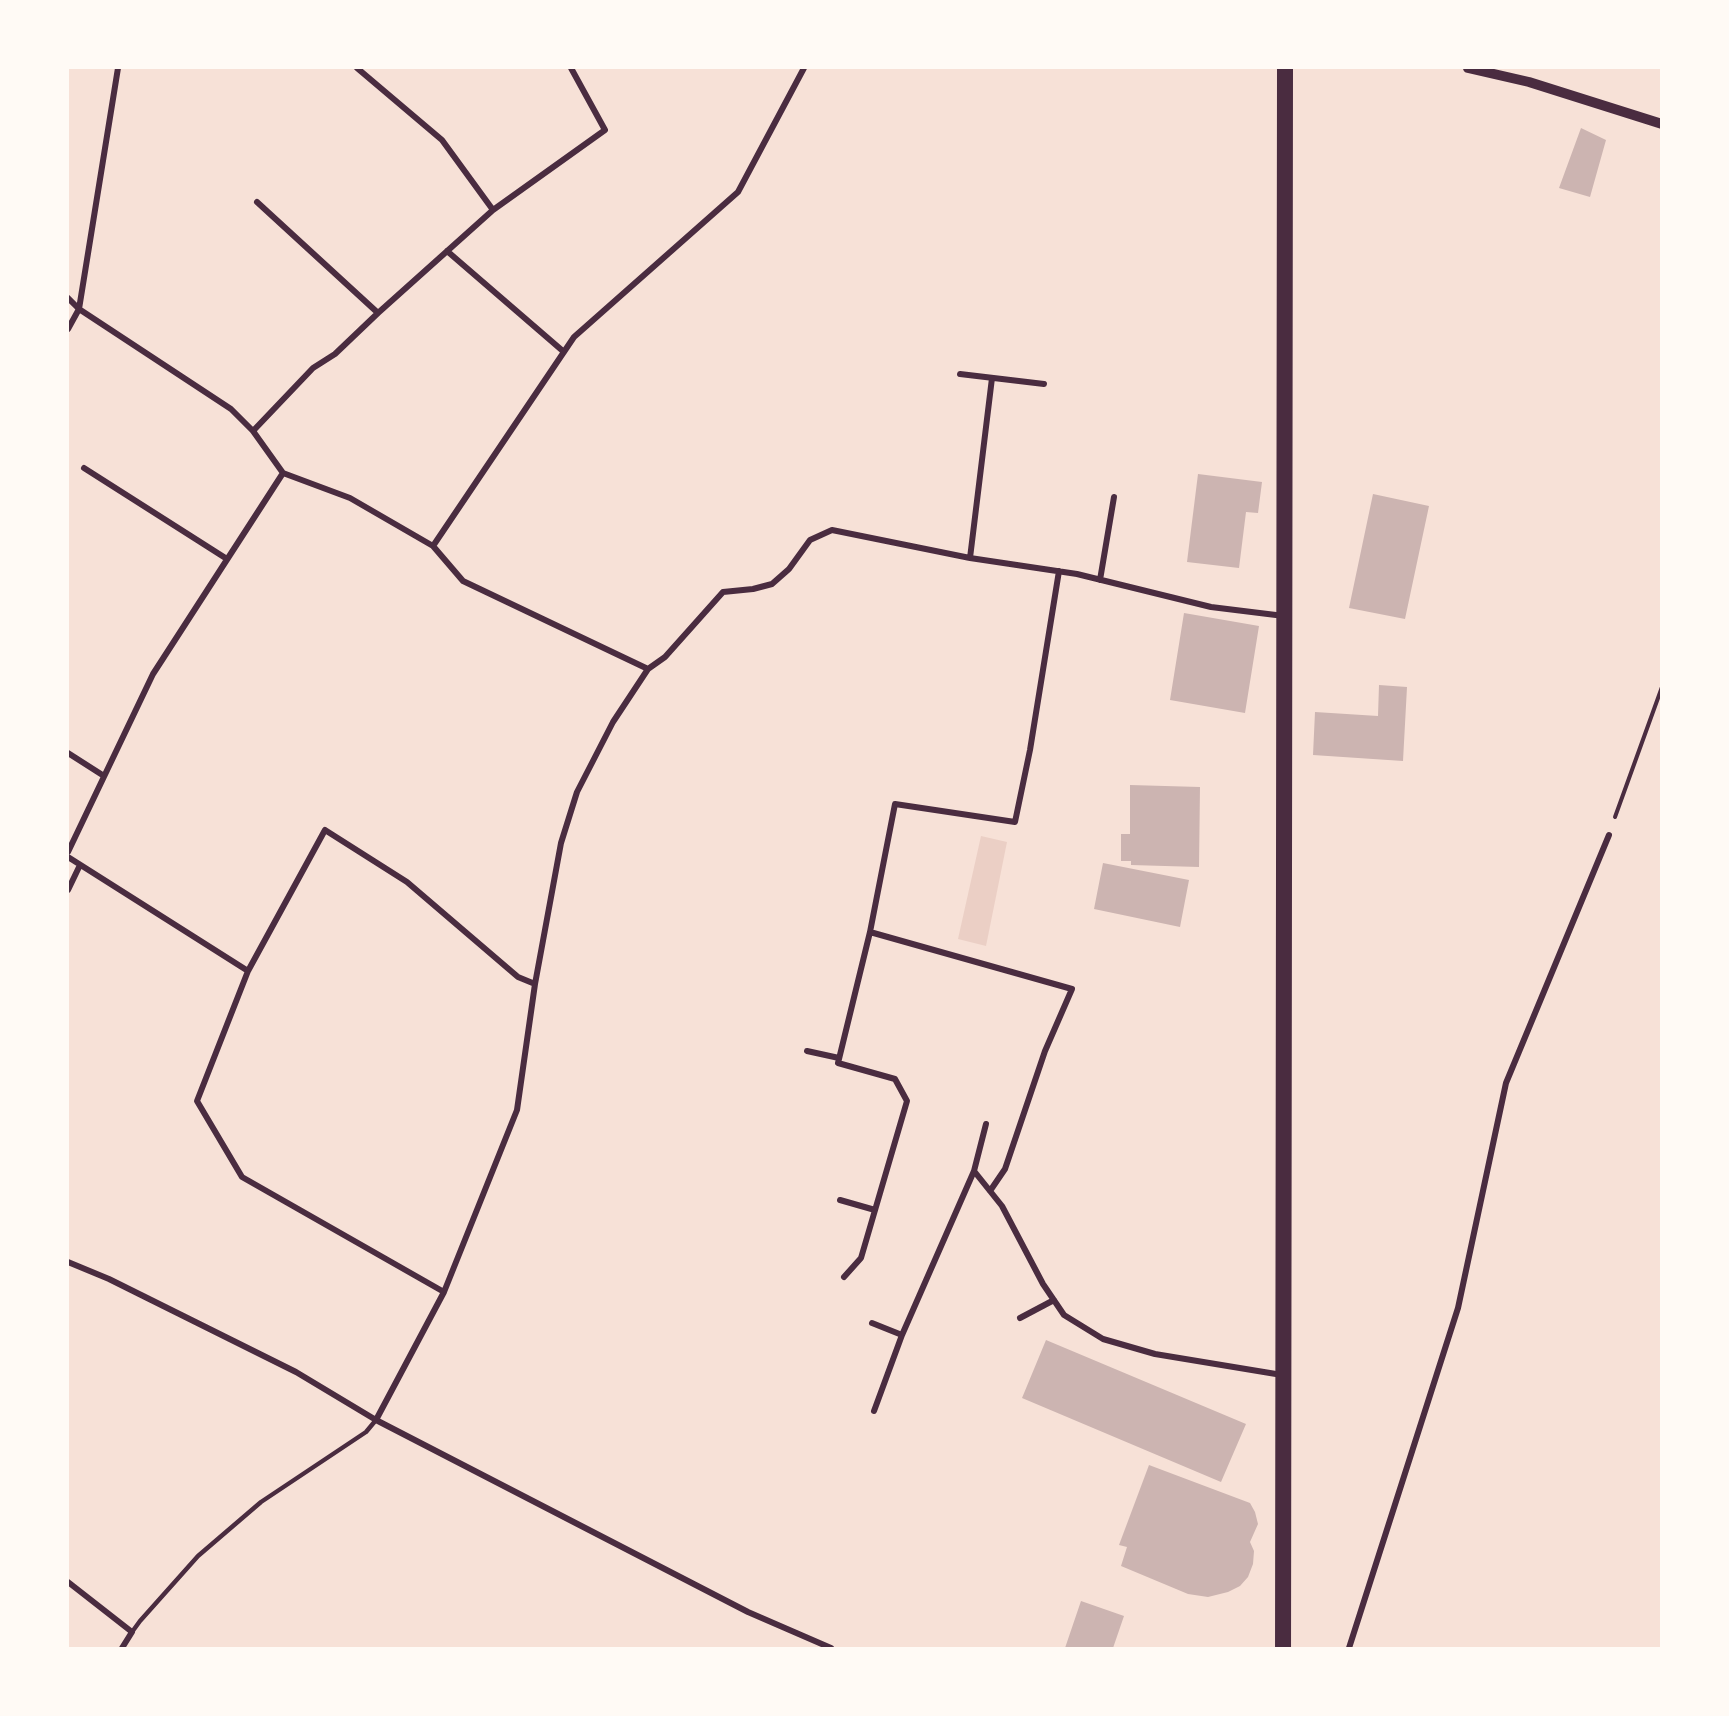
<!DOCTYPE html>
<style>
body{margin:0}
#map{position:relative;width:1729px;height:1716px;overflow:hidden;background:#f7e1d7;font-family:"Space Grotesk",sans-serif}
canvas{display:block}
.frame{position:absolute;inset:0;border:69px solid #fffaf5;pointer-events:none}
</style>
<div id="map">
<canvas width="1729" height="1716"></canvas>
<div class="frame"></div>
</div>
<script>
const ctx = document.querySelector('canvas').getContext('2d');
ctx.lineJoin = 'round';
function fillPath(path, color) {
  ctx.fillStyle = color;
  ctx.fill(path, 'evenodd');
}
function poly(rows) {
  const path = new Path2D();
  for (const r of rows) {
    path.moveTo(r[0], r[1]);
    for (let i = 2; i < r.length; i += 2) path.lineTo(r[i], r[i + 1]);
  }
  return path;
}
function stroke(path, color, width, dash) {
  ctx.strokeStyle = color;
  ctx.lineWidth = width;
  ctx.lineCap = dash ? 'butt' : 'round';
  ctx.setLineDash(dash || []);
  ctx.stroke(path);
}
const green = poly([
 [981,836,1007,842,986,946,958,939]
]);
const building = poly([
 [1581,128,1606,140,1590,197,1559,188],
 [1198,474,1262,482,1258,513,1246,512,1239,568,1187,562],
 [1373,494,1429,506,1405,619,1349,608],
 [1184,613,1259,626,1245,713,1170,700],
 [1379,685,1407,687,1403,761,1313,755,1315,712,1378,716],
 [1130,785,1200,787,1199,867,1131,865,1131,861,1121,861,1121,834,1130,834],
 [1103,863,1189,880,1180,927,1094,909],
 [1046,1340,1246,1424,1221,1482,1022,1398],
 [1149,1465,1250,1503,1255,1512,1258,1524,1250,1542,1254,1551,1253,1564,1248,1577,1240,1586,1228,1592,1208,1597,1188,1594,1121,1566,1127,1547,1119,1545],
 [1081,1601,1124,1616,1113,1648,1065,1648]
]);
const path = poly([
 [1615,817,1662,687]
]);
const service = poly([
 [132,1632,140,1621,198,1556,261,1502,366,1432,376,1420]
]);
const minor = poly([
 [357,68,442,140,493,210],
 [257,202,378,313],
 [447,251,564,352],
 [68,298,79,309,231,409,253,431,283,473,350,498,433,546,463,581,648,669],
 [68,329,79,309,118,68],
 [960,374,1044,384],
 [253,431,313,368,335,354,378,313,493,210,605,130,571,68],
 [84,468,227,559],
 [433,546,574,337,738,192,804,68],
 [970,558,992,378],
 [1100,580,1114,497],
 [68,753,104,776],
 [68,852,153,674,283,473],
 [68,857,248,971,197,1101,242,1177,444,1292],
 [68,890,80,865],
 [870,932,1072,989,1045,1051,1005,1169,990,1191],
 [248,971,325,830,407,882,518,977,535,984],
 [807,1051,839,1058],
 [974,1171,986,1124],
 [840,1200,875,1210],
 [68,1262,109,1279,296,1372,376,1420,748,1612,831,1648],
 [844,1277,861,1258,907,1101,895,1079,838,1063,870,932,895,804,1015,822,1030,750,1059,571],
 [1020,1318,1054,1300],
 [872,1323,902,1335],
 [874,1411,902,1335,974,1171,1002,1206,1043,1284,1064,1315,1103,1339,1155,1354,1282,1375],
 [376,1420,444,1292,517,1110,535,984,561,843,577,792,613,722,648,669,665,657,723,592,753,589,772,584,789,569,810,540,832,530,970,558,1077,574,1211,607,1284,616],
 [68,1582,132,1632,122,1648],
 [1349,1648,1458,1308,1506,1083,1609,835]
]);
const tertiary = poly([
 [1468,68,1529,82,1662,124]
]);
const trunk = poly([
 [1283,1648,1285,68]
]);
fillPath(green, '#ebcfc5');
fillPath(building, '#ccb4b1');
stroke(path, '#4a2c40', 4);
stroke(service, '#4a2c40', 4.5);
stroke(minor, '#4a2c40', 6);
stroke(tertiary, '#4a2c40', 10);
stroke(trunk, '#4a2c40', 16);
</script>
